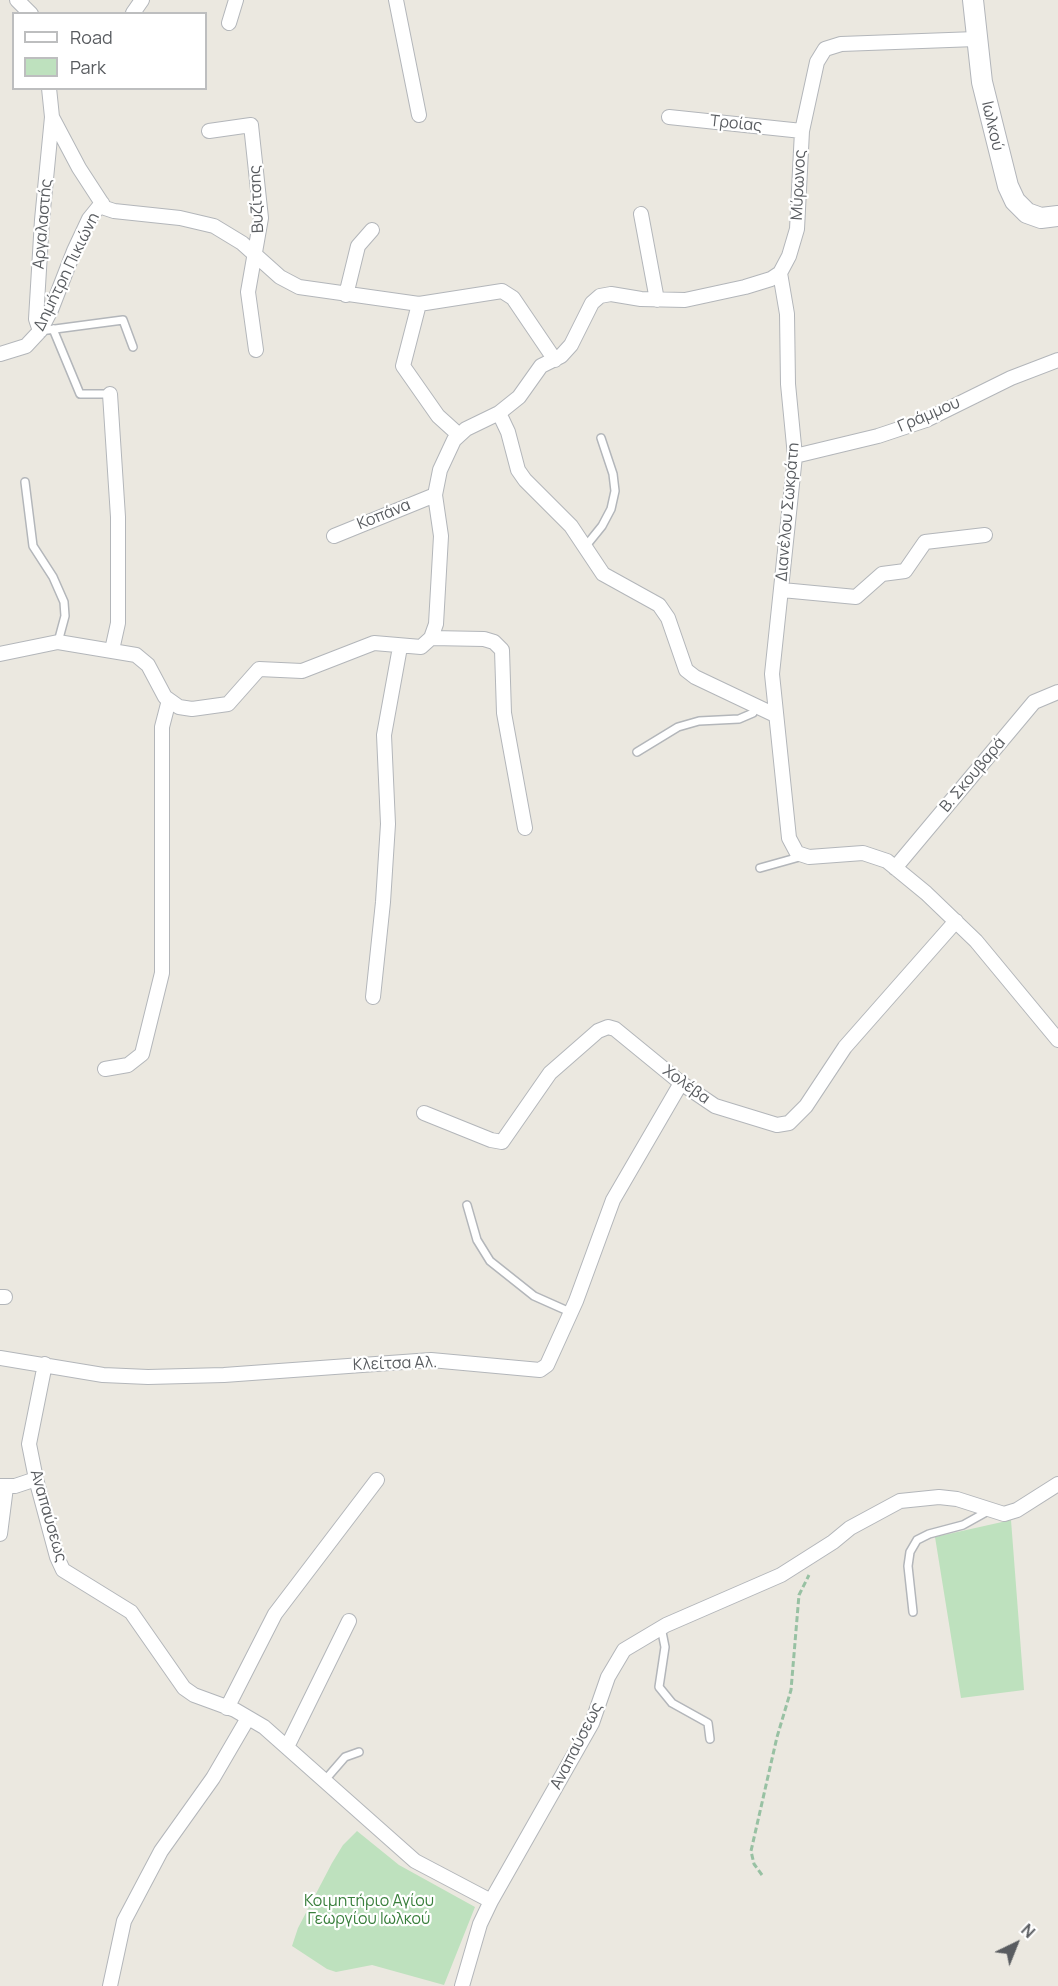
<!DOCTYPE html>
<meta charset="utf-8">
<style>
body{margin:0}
#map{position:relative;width:1058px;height:1986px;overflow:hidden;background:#ebe8e0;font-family:Manrope,sans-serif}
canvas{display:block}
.legend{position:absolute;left:12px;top:12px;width:195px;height:78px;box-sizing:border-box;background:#fff;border:2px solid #bdbebf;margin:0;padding:8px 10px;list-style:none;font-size:18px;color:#595c60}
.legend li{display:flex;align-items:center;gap:12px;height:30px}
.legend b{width:30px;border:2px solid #bdbebf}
.north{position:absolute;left:986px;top:1914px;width:60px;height:60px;-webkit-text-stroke:4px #fff;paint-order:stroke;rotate:43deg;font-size:16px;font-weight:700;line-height:24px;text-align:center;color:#595c60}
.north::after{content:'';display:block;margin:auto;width:21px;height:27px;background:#595c60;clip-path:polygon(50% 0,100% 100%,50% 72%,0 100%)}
</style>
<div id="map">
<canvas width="1058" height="1986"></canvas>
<ul class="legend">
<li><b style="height:8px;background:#fff"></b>Road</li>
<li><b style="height:16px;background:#bee1be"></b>Park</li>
</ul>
<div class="north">N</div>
</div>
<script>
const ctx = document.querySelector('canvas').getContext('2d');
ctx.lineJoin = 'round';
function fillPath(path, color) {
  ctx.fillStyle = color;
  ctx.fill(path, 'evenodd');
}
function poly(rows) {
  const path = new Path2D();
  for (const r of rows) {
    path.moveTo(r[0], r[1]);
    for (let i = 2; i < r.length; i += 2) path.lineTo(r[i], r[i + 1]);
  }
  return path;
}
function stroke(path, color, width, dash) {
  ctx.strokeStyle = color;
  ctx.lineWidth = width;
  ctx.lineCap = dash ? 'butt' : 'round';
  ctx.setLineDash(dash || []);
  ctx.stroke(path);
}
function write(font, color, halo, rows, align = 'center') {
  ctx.font = font + ' Manrope,sans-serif';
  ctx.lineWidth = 4.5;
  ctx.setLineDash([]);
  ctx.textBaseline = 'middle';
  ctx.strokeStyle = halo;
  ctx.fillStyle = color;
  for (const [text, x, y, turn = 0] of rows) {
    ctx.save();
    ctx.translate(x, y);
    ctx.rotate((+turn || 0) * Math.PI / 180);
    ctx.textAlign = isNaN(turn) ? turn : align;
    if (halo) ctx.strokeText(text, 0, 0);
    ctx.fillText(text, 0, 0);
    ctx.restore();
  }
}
const green = poly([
 [1011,1520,1024,1690,961,1698,935,1537],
 [357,1831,399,1865,475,1907,444,1985,372,1965,336,1972,327,1969,292,1946,298,1928,332,1863,343,1845]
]);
const path = poly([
 [762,1875,754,1864,751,1851,777,1737,791,1690,799,1595,809,1575]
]);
const lane = poly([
 [53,329,80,394,110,394],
 [40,331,123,320,133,347],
 [25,482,33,546,53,577,64,602,65,616,58,642],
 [585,547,602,526,611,509,615,491,613,474,601,438],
 [637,752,678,727,699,721,739,719,753,713,756,707],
 [760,868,803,856],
 [467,1205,477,1240,490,1261,534,1296,570,1312],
 [913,1612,908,1566,910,1552,917,1540,929,1534,963,1525,990,1510],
 [661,1627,665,1647,659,1687,672,1703,708,1723,710,1739],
 [325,1780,345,1757,359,1752]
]);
const street = poly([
 [17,0,31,14],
 [396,0,419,115],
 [133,13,142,0],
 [229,23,236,0],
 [49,88,52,117,79,168,105,208,114,211,180,218,214,226,242,243,280,277,299,287,419,304,403,366,438,416,459,435],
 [669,117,802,131],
 [209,131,251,125,261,218,248,292,256,350],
 [641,214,657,300],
 [780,273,787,314,788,384,795,456,772,674,789,838,797,853,809,857,863,853,887,861,926,893,976,941,1058,1040],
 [346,295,358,246,372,230],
 [419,304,502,291,513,298,555,360],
 [40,331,36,319,42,220,52,117],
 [0,354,26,346,40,331,51,310,74,251,89,219,102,203],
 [110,394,118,517,118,623,112,650],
 [499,413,508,432,518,470,525,480,571,526,603,574,659,605,668,618,686,670,695,677,775,715],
 [795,456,878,436,926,420,1011,378,1058,360],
 [334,536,435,495],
 [782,590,856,597,882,574,905,571,925,542,985,535],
 [431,638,484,639,494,642,502,650,504,713,525,828],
 [0,654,58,642,136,655,148,665,165,697,179,707,192,709,228,704,259,669,302,671,374,643,421,647,431,638,436,624,441,536,435,495,440,470,454,440,466,429,499,413,519,397,541,366,561,356,571,345,592,303,600,296,611,294,641,299,685,300,745,287,771,279,780,273,789,256,797,229,802,131,817,62,825,49,841,44,976,39],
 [895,868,1034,702,1058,692],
 [373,997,383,902,388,824,384,735,400,647],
 [105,1069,128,1065,142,1054,162,973,162,727,169,700],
 [424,1113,491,1140,502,1142,550,1073,598,1031,608,1027,615,1029,681,1083,715,1106,777,1125,789,1123,806,1106,845,1047,956,921],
 [0,1297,5,1297],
 [0,1358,103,1375,148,1377,224,1375,431,1360,540,1370,547,1365,576,1301,613,1200,681,1083],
 [45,1364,29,1444,36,1479,57,1557,63,1570,131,1612,184,1688,194,1695,235,1710,264,1727,415,1861,491,1901],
 [0,1486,15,1486,36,1479],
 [0,1534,6,1487],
 [227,1708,275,1614,377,1480],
 [287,1747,349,1621],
 [110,1986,124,1921,161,1851,213,1778,248,1718],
 [462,1986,480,1924,491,1901,592,1723,608,1677,624,1650,666,1625,781,1575,833,1542,850,1528,900,1501,939,1497,957,1499,1004,1514,1017,1510,1058,1484]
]);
const secondary = poly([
 [973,0,982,82,1008,186,1015,201,1027,213,1041,218,1058,216]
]);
const streetNames = [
 ["Τροίας",736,124,6],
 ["Ιωλκού",992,126,77],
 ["Μύρωνος",799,185,-87],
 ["Βυζίτσης",257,199,-93],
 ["Αργαλαστής",43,224,-85],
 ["Δημήτρη Πικιώνη",67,272,-64],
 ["Γράμμου",929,415,-23],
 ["Διανέλου Σωκράτη",788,512,-85],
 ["Κοπάνα",384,515,-22],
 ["Β. Σκουβαρά",973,775,-50],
 ["Χολέβα",686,1085,36],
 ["Κλείτσα Αλ.",395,1364,-2],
 ["Αναπαύσεως",48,1516,74],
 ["Αναπαύσεως",577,1746,-63]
];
const parkNames = [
 ["Κοιμητήριο Αγίου",369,1902],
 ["Γεωργίου Ιωλκού",369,1920]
];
fillPath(green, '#bee1be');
stroke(lane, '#b3b6ba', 10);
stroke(street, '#b3b6ba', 16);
stroke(secondary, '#b2b5ba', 22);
stroke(path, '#98c1a3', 3, [6, 3]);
stroke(lane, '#fff', 7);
stroke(street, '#fff', 14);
stroke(secondary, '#fff', 20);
write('16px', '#595c60', '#fff', streetNames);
write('16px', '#397f3c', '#fff', parkNames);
</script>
